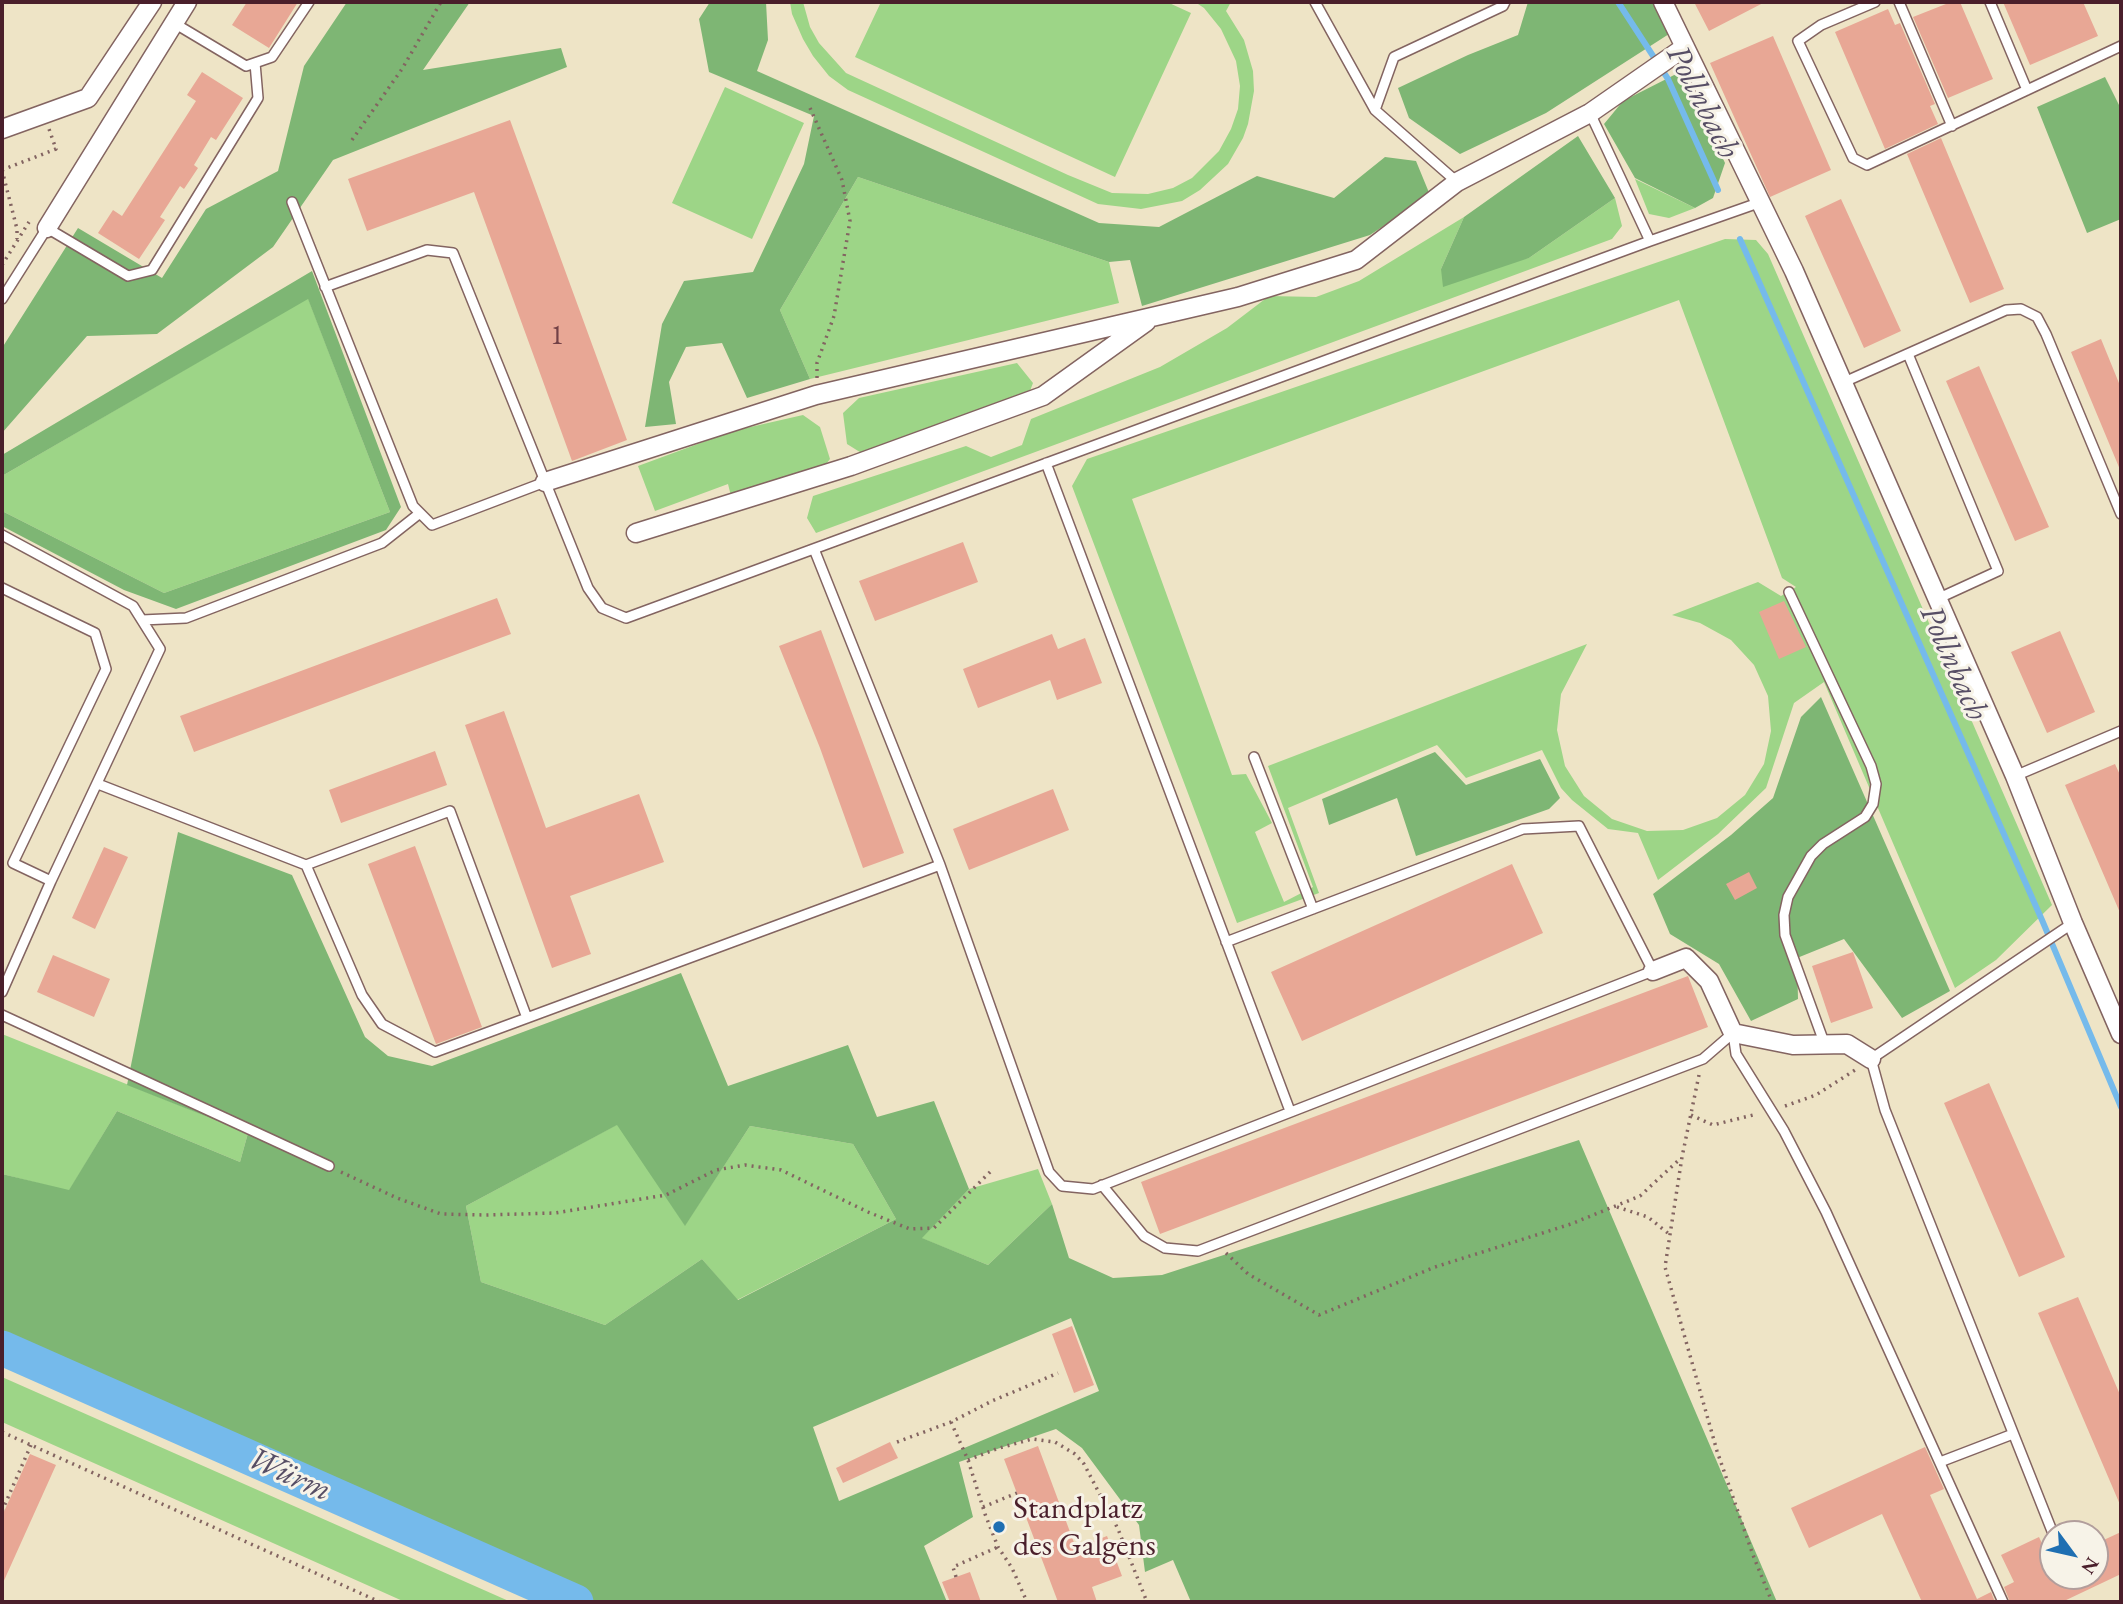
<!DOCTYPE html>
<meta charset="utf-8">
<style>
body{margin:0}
#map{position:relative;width:2123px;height:1604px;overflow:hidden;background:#eee4c6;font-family:"EB Garamond",serif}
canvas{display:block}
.frame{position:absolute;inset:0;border:4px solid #4a1f2b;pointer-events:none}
.north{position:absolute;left:2039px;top:1520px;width:70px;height:70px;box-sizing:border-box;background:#f7f3e8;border:2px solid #b29e9c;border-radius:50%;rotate:123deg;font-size:19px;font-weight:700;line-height:28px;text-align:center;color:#4a1f2b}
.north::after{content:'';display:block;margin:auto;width:24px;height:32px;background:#1f6fb2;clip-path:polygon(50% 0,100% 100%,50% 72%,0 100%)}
</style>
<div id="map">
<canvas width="2123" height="1604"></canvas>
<div class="frame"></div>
<div class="north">N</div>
</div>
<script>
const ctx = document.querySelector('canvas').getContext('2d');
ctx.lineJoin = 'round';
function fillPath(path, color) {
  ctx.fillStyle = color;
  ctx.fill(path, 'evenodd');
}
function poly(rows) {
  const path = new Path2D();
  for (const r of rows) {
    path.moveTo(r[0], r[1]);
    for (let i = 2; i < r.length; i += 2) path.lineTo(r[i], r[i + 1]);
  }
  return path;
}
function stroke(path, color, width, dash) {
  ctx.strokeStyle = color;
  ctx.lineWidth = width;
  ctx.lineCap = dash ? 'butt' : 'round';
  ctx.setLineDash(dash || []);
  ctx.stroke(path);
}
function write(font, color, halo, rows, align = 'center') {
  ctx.font = font + ' "EB Garamond",serif';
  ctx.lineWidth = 6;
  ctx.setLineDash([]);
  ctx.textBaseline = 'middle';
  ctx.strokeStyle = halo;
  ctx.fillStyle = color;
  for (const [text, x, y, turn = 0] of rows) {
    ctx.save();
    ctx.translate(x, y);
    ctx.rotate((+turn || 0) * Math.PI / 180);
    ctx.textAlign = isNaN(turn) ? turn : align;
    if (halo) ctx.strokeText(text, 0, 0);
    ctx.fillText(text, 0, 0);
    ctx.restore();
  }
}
const green = poly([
 [790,2,803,2,810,27,819,43,846,73,859,79,1068,175,1112,193,1148,194,1173,188,1192,178,1219,151,1231,129,1238,109,1240,86,1236,61,1221,29,1204,8,1195,2,1231,2,1226,11,1244,40,1253,71,1254,91,1248,124,1243,138,1228,164,1200,190,1182,201,1141,209,1098,204,848,90,829,76,813,56,803,39,792,14],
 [881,2,1167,2,1191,13,1115,177,855,57],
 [725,87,804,123,752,239,672,203],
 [858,177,1109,262,1119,303,810,379,780,310],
 [1635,179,1695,208,1669,218,1649,214],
 [1615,198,1622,226,1612,239,816,533,807,518,813,496,966,446,991,457,1022,445,1031,419,1160,367,1227,328,1269,296,1316,297,1359,281,1464,217,1441,269,1529,258],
 [1725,239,1756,240,1768,254,2052,905,1996,960,1955,988,1824,682,1794,703,1766,788,1718,834,1658,880,1638,833,1608,829,1572,800,1561,788,1542,750,1466,778,1437,745,1288,808,1319,893,1237,923,1072,486,1087,459],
 [1679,300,1782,578,1796,587,1781,596,1758,582,1672,615,1700,623,1731,640,1754,665,1768,696,1771,731,1764,764,1745,795,1717,818,1683,830,1647,831,1612,819,1584,796,1565,766,1557,730,1561,694,1587,644,1268,766,1313,887,1284,902,1255,832,1272,823,1246,774,1232,775,1132,499],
 [308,298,390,512,164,593,2,511,2,476],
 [1017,363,1033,383,1028,396,863,454,847,444,843,413,859,398],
 [803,415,820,427,830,459,823,468,731,496,728,484,655,511,638,466,733,431],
 [2,1034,248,1133,240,1162,117,1111,69,1191,2,1174],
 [618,1124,685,1225,750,1126,853,1144,896,1219,737,1300,702,1259,605,1325,481,1282,466,1206],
 [1038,1169,1052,1204,988,1265,921,1238,969,1189],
 [2,1377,511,1602,405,1602,2,1422]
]);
const forest = poly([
 [347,2,470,2,423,70,561,48,567,67,333,160,273,247,157,334,87,336,2,433,2,348,78,228,162,278,206,209,278,171,304,66],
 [710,2,766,2,768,40,757,71,1099,223,1159,227,1257,176,1334,198,1385,157,1416,161,1430,195,1370,235,1142,306,1130,260,1109,262,858,177,780,310,810,379,747,398,722,343,686,347,669,382,676,424,645,427,662,324,684,281,753,272,804,164,814,116,709,72,699,19],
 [1528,2,1653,2,1669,34,1546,113,1460,154,1409,118,1398,88,1468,55,1518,35],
 [1682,71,1725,163,1713,198,1695,208,1635,178,1604,124,1623,101],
 [2105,77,2121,109,2121,219,2087,233,2037,107],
 [1578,136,1615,198,1529,258,1443,287,1441,269,1464,217],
 [312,271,401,507,386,530,176,609,124,590,2,526,2,511,164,593,390,512,308,299,2,476,2,455],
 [1821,697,1950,991,1902,1018,1844,939,1797,958,1798,999,1751,1021,1719,964,1670,934,1653,894,1731,835,1773,798,1801,717],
 [1435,752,1466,785,1540,759,1560,798,1549,809,1416,856,1397,798,1329,825,1322,799],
 [178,832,292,875,365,1037,388,1056,432,1066,681,973,728,1086,848,1045,877,1117,934,1101,969,1189,922,1238,988,1265,1052,1204,1069,1258,1113,1278,1162,1275,1579,1140,1777,1602,1191,1602,1173,1560,1145,1572,1139,1525,1082,1448,1056,1429,959,1462,973,1517,924,1546,947,1602,535,1602,2,1364,2,1174,69,1190,117,1111,240,1162,248,1133,127,1085],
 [617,1125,685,1226,750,1126,853,1144,896,1219,738,1300,702,1259,605,1325,481,1282,466,1206],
 [1071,1318,1099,1391,839,1501,813,1427]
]);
const stream = poly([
 [1618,2,1668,79,1718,190],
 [1740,239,2042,920,2121,1107]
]);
const river = poly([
 [2,1348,576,1602]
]);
const building = poly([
 [247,2,298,2,269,48,232,25],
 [1694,2,1765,2,1709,31],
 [1951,2,1960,2,1993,79,1948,98,1913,17],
 [2003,2,2083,2,2098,36,2030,65],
 [1888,9,1895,25,1900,23,1935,104,1930,106,1938,124,1885,149,1835,32],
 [1773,36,1831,170,1770,197,1710,63],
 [202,72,243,98,216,140,211,137,194,165,198,168,184,189,180,186,160,217,165,220,139,259,98,233,113,210,122,216,196,101,187,95],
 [510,120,627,440,572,461,474,192,367,231,348,179],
 [1941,138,2004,289,1970,303,1907,154],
 [1841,199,1901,331,1864,348,1805,216],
 [2101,339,2121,388,2121,472,2071,352],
 [1979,366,2049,527,2015,541,1946,381],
 [963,542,978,582,875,621,859,581],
 [497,598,511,634,194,752,180,716],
 [1784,601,1806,647,1779,659,1759,612],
 [821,630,904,853,863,868,820,748,779,646],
 [2060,631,2095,712,2047,733,2011,652],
 [1052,634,1058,649,1085,638,1102,683,1057,700,1050,680,978,708,963,669],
 [504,711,546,828,639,794,664,862,570,896,591,954,552,968,465,725],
 [435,751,447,785,341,823,329,790],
 [2115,764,2121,777,2121,915,2065,785],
 [1053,789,1069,830,969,870,953,829],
 [415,846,482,1027,436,1044,368,864],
 [104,847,128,857,95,929,72,918],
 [1512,864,1543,933,1302,1041,1271,972],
 [1749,872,1757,888,1735,900,1726,884],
 [1853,952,1873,1008,1831,1023,1812,966],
 [53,955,110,979,94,1017,37,992],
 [1688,976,1708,1027,1160,1234,1141,1182],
 [1989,1083,2065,1257,2019,1277,1944,1103],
 [2078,1297,2121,1397,2121,1507,2038,1313],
 [1072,1326,1094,1385,1074,1393,1052,1334],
 [890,1442,898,1458,843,1483,836,1468],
 [1038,1446,1076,1548,1107,1536,1122,1576,1092,1587,1097,1602,1058,1602,1004,1459],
 [1925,1447,1944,1489,1930,1495,1977,1599,1991,1592,1995,1602,1922,1602,1882,1514,1809,1548,1791,1508],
 [30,1454,56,1465,2,1585,2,1516],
 [2121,1532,2121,1574,2062,1602,2010,1602,2004,1587,2014,1582,2001,1555,2039,1537,2053,1567,2053,1576,2095,1576,2095,1544],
 [970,1572,981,1602,950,1602,942,1582]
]);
const path = poly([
 [810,108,842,180,850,221,834,316,817,363,817,379],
 [352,140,402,69,441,2],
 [2,170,56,149,49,129],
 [2,170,17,229,17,239],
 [2,265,29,222],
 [1699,1075,1682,1157,1665,1267,1717,1451,1753,1555,1772,1602],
 [1785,1106,1816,1095,1855,1070],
 [1691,1115,1713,1125,1757,1114],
 [341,1172,397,1198,441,1214,485,1215,555,1213,666,1195,716,1170,745,1165,781,1170,868,1212,910,1229,934,1228,992,1170],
 [1617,1207,1648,1217,1669,1234],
 [1226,1253,1248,1274,1319,1315,1435,1267,1571,1224,1640,1196,1681,1158],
 [951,1422,968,1460,985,1514,998,1547,1012,1568,1027,1602],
 [2,1432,380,1602],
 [897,1442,951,1422,992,1401,1058,1373],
 [968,1460,996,1449,1032,1439,1055,1442,1075,1454,1084,1464,1118,1529,1147,1602],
 [983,1507,1017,1493],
 [2,1511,31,1445],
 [956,1577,953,1567,998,1547]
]);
const lane = poly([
 [1315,2,1375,110,1457,182],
 [1875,2,1821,25,1798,41,1853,158,1867,165,2121,46],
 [1899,2,1952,126],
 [1990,2,2027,90],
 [174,23,246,66,272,57,309,2],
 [1375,110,1394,57,1503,6,1505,2],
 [1590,113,1650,241],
 [292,202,413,506,432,525,545,482],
 [325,287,427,250,453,253,588,588,602,608,626,618,1650,241,1761,202],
 [2,299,47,228,128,276,152,270,258,98,255,63],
 [1908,354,1998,571,1937,599],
 [1842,383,2006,310,2021,309,2037,317,2046,334,2121,514],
 [1046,463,1290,1111],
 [2,535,133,606,160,649,51,881],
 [814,549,940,865,1049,1172,1062,1186,1093,1189,1653,971,1579,826,1523,829,1226,942],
 [2,588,95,633,106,669,13,863,51,881,2,992],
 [1789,592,1871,766,1876,784,1873,804,1865,817,1823,844,1811,856,1788,897,1784,915,1785,935,1825,1045],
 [142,620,186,618,382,543,420,513],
 [1254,757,1313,909],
 [2015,776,2121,731],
 [98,784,306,865,450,811,527,1018],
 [306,865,362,995,382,1024,435,1052,940,865],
 [2,1015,329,1166],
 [1733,1033,1736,1054,1784,1131,1826,1212,2003,1602],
 [1102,1185,1144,1236,1165,1248,1198,1251,1703,1059,1733,1033],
 [1940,1462,2013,1434],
 [2052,1531,1885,1110,1871,1059,2073,923]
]);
const street = poly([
 [1663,2,1794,271,2015,776,2073,923,2121,1034],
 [2,129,88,98,152,2],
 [47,228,187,2],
 [545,482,816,395,1238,297,1356,260,1457,182,1590,113,1685,47],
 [636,533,851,466,1043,396,1146,322],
 [1653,971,1686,958,1709,981,1733,1033,1793,1045,1847,1044,1871,1059]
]);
const markers = [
 [999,1527,7,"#1f6fb2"]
];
const numberNames = [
 ["1",557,336]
];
const poiNames = [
 ["Standplatz",1013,1509],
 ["des Galgens",1013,1546]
];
const waterNames = [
 ["Pollnbach",1702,102,63],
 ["Pollnbach",1953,663,66],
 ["Würm",289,1475,24]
];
fillPath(green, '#9dd587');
fillPath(forest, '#7eb674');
stroke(stream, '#75baeb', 6);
stroke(river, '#75baeb', 35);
fillPath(building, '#e8a795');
stroke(lane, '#836461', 12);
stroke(street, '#836461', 21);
stroke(path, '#836461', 3.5, [2, 5]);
stroke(lane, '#fff', 9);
stroke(street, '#fff', 18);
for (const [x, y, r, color] of markers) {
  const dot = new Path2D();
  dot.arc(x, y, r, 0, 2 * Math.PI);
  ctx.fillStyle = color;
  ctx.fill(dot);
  stroke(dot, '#f7f3e8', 2.5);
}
write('28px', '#724146', null, numberNames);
write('32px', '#4a1f2b', '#f7f3e8', poiNames, 'left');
write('italic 33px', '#574e65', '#f7f3e8', waterNames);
</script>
